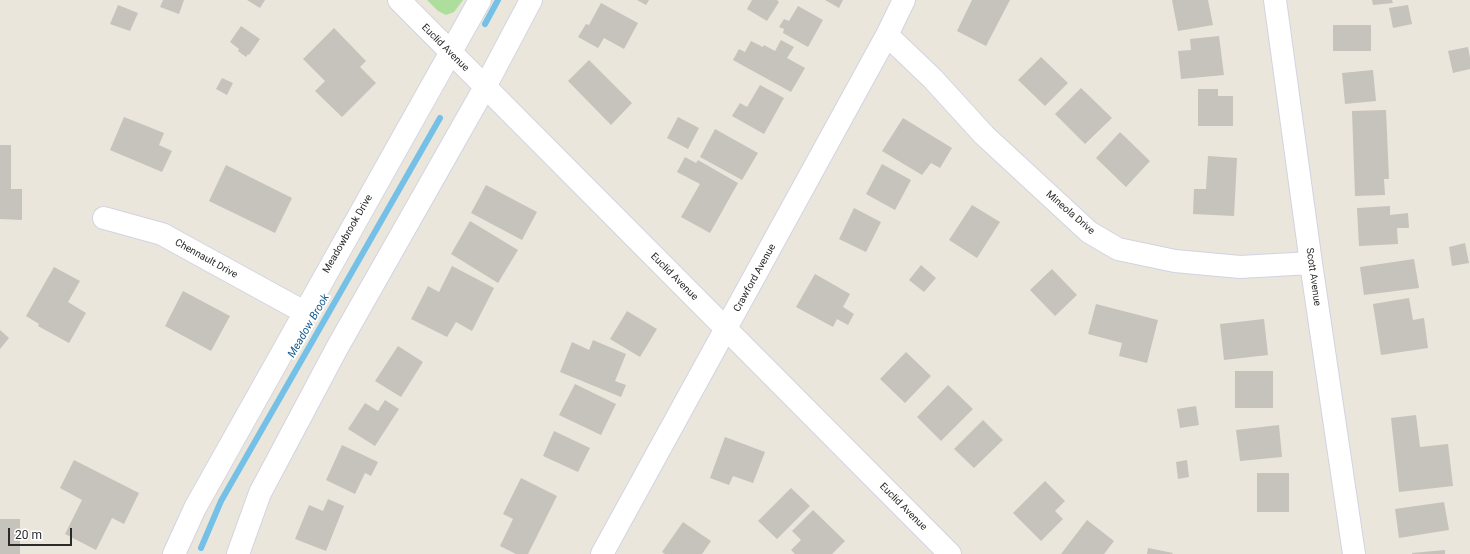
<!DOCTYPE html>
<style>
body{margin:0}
#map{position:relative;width:1470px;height:554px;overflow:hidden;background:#ebe6dc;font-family:Roboto,sans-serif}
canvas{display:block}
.scale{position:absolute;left:8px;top:528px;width:64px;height:18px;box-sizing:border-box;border:2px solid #2a2a2a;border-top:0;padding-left:5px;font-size:12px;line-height:14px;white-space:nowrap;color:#2a2a2a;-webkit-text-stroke:3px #fff;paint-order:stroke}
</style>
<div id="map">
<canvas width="1470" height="554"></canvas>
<div class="scale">20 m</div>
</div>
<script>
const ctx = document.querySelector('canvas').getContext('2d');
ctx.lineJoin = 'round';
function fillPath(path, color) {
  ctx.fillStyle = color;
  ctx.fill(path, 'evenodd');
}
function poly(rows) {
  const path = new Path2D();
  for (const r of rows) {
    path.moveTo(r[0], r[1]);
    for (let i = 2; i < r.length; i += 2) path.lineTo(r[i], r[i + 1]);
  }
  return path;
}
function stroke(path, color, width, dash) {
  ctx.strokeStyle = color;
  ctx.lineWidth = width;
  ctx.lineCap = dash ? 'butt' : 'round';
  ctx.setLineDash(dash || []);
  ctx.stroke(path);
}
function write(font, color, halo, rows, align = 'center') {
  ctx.font = font + ' Roboto,sans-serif';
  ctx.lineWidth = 4;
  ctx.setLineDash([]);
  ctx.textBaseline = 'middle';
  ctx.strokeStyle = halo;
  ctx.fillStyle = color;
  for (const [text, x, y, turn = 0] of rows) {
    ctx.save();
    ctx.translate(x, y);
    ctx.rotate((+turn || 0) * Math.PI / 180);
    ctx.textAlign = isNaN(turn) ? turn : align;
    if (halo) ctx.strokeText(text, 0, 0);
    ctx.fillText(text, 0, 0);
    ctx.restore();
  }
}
const green = poly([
 [427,0,463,0,454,12,446,15,438,11]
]);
const stream = poly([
 [485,24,498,0],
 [201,548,221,501,440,118]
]);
const building = poly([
 [163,0,184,0,179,14,160,7],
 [247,0,265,0,260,8],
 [637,0,649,0,646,5],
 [752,0,777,0,779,2,767,21,747,9],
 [825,0,843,0,839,8],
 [972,0,1010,0,986,46,957,31],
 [1172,0,1208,0,1213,25,1178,31],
 [1372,0,1392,0,1393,3,1373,5],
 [601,3,638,23,624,49,604,38,598,48,578,37,586,24,589,25],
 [118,5,138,13,130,31,110,24],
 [1408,5,1412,24,1393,28,1389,8],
 [798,6,823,20,808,47,783,33,784,29,779,27,784,19,789,21],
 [1333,25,1371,25,1371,51,1333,51],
 [241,26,260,39,249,55,248,54,246,57,238,51,239,49,230,42],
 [334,28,366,61,360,67,376,83,342,117,315,91,325,81,303,59],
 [1219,36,1224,75,1181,79,1178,51,1191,50,1190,39],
 [781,40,794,47,787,58,805,68,791,92,733,60,739,49,745,52,751,41,763,47,764,45,775,51],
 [1468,47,1470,58,1470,69,1453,73,1448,51],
 [1041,57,1068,83,1045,106,1018,80],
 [589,60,632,103,611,125,568,81],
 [1373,70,1376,101,1345,104,1342,73],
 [222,78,233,83,227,95,216,89],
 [760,85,784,98,764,134,732,116,740,103,747,107],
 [1081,88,1112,118,1085,144,1055,114],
 [1198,89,1218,89,1218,96,1233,96,1233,126,1198,126],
 [1386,110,1389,179,1384,179,1385,195,1355,196,1352,111],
 [124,117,164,133,159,145,172,151,162,172,110,150],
 [678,117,699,128,688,149,667,138],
 [903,118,952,148,940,168,931,163,922,175,882,151],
 [715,129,758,153,742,180,700,157],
 [1120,132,1150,161,1126,187,1096,158],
 [0,145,11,145,11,189,22,189,22,220,0,219],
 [1208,156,1237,158,1234,216,1193,214,1194,189,1206,189],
 [685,157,696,163,698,160,738,183,710,233,681,217,700,184,677,172],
 [882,164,911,180,895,210,866,194],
 [226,165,292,198,275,233,209,201],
 [486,185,537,212,522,240,471,213],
 [972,205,1000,222,977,258,949,240],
 [1390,206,1390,215,1408,213,1409,228,1397,228,1398,244,1359,246,1357,208],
 [854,208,881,222,866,252,839,239],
 [470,221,518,250,498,283,451,254],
 [1465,243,1469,263,1452,266,1449,247],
 [1414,259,1419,288,1364,295,1360,267],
 [921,265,936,278,924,292,909,280],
 [452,266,494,288,472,331,456,322,447,337,411,319,428,286,439,292],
 [54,267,80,281,68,302,86,313,69,343,38,326,39,324,26,316],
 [1052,269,1077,295,1055,316,1030,290],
 [815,274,850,294,843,307,854,314,848,325,837,319,833,327,796,307],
 [183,291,230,316,211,351,165,326],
 [1409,298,1413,320,1424,318,1428,348,1381,355,1373,304],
 [1096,304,1158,320,1147,363,1119,356,1122,343,1088,334],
 [627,311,657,329,640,357,610,339],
 [1264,319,1268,355,1224,360,1220,324],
 [0,330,9,338,0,349],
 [593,340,626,354,615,381,626,385,621,397,560,372,572,342,589,350],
 [398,346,423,362,401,397,375,381],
 [906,352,931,376,905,403,880,379],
 [1235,371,1273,371,1273,408,1235,408],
 [575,384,616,404,601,435,559,415],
 [948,385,973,409,941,441,917,417],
 [385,400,399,409,375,446,348,429,365,403,378,411],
 [1196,406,1199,425,1180,428,1177,409],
 [1416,415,1420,447,1448,444,1453,486,1399,492,1391,418],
 [983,420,1003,440,974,468,954,449],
 [1279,425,1282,457,1240,461,1236,430],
 [554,431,590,448,578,472,543,456],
 [725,437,765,452,753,483,733,476,729,485,710,478],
 [342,445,378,462,371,476,365,473,355,494,326,480],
 [74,460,139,493,124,524,112,518,96,550,65,534,82,500,60,488],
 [1187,460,1189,477,1178,479,1176,462],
 [1257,473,1289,473,1289,512,1257,512],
 [521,478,557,496,528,554,516,554,500,546,513,519,503,514],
 [1045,481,1065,501,1055,511,1063,519,1041,541,1013,513],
 [791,488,810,506,777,539,758,521],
 [328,499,344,506,326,551,295,539,309,505,323,511],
 [1444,502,1449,530,1399,538,1395,509],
 [813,510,845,541,832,554,795,554,791,550,801,540,792,531],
 [0,519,20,519,20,554,0,554],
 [1087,520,1114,541,1104,554,1061,554],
 [683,522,711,541,702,554,665,554,662,552],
 [1148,548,1173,553,1172,554,1147,554],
 [1445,550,1445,554,1412,554,1412,553]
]);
const minor = poly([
 [399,0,950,554],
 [1275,0,1311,263,1354,554],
 [887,35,933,79,984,135,1089,232,1118,249,1175,261,1240,267,1311,263],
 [104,218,162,234,304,312],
 [174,554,195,508,480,0],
 [238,554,260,493,337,348,485,87,531,0],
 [602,554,887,35,904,0]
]);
const streetNames = [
 ["Euclid Avenue",445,48,45],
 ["Mineola Drive",1070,213,41],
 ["Meadowbrook Drive",348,234,-60],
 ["Chennault Drive",206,259,29],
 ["Euclid Avenue",674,277,45],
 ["Scott Avenue",1313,277,82],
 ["Crawford Avenue",755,278,-61],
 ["Euclid Avenue",903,507,45]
];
const waterNames = [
 ["Meadow Brook",309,326,-60]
];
fillPath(green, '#adde9c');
stroke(stream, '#75c0e7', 6);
fillPath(building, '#c6c2bc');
stroke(minor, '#d2d3e2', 24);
stroke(minor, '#fff', 22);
write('10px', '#2a2a2a', '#fff', streetNames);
write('italic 11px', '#155d92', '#fff', waterNames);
</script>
